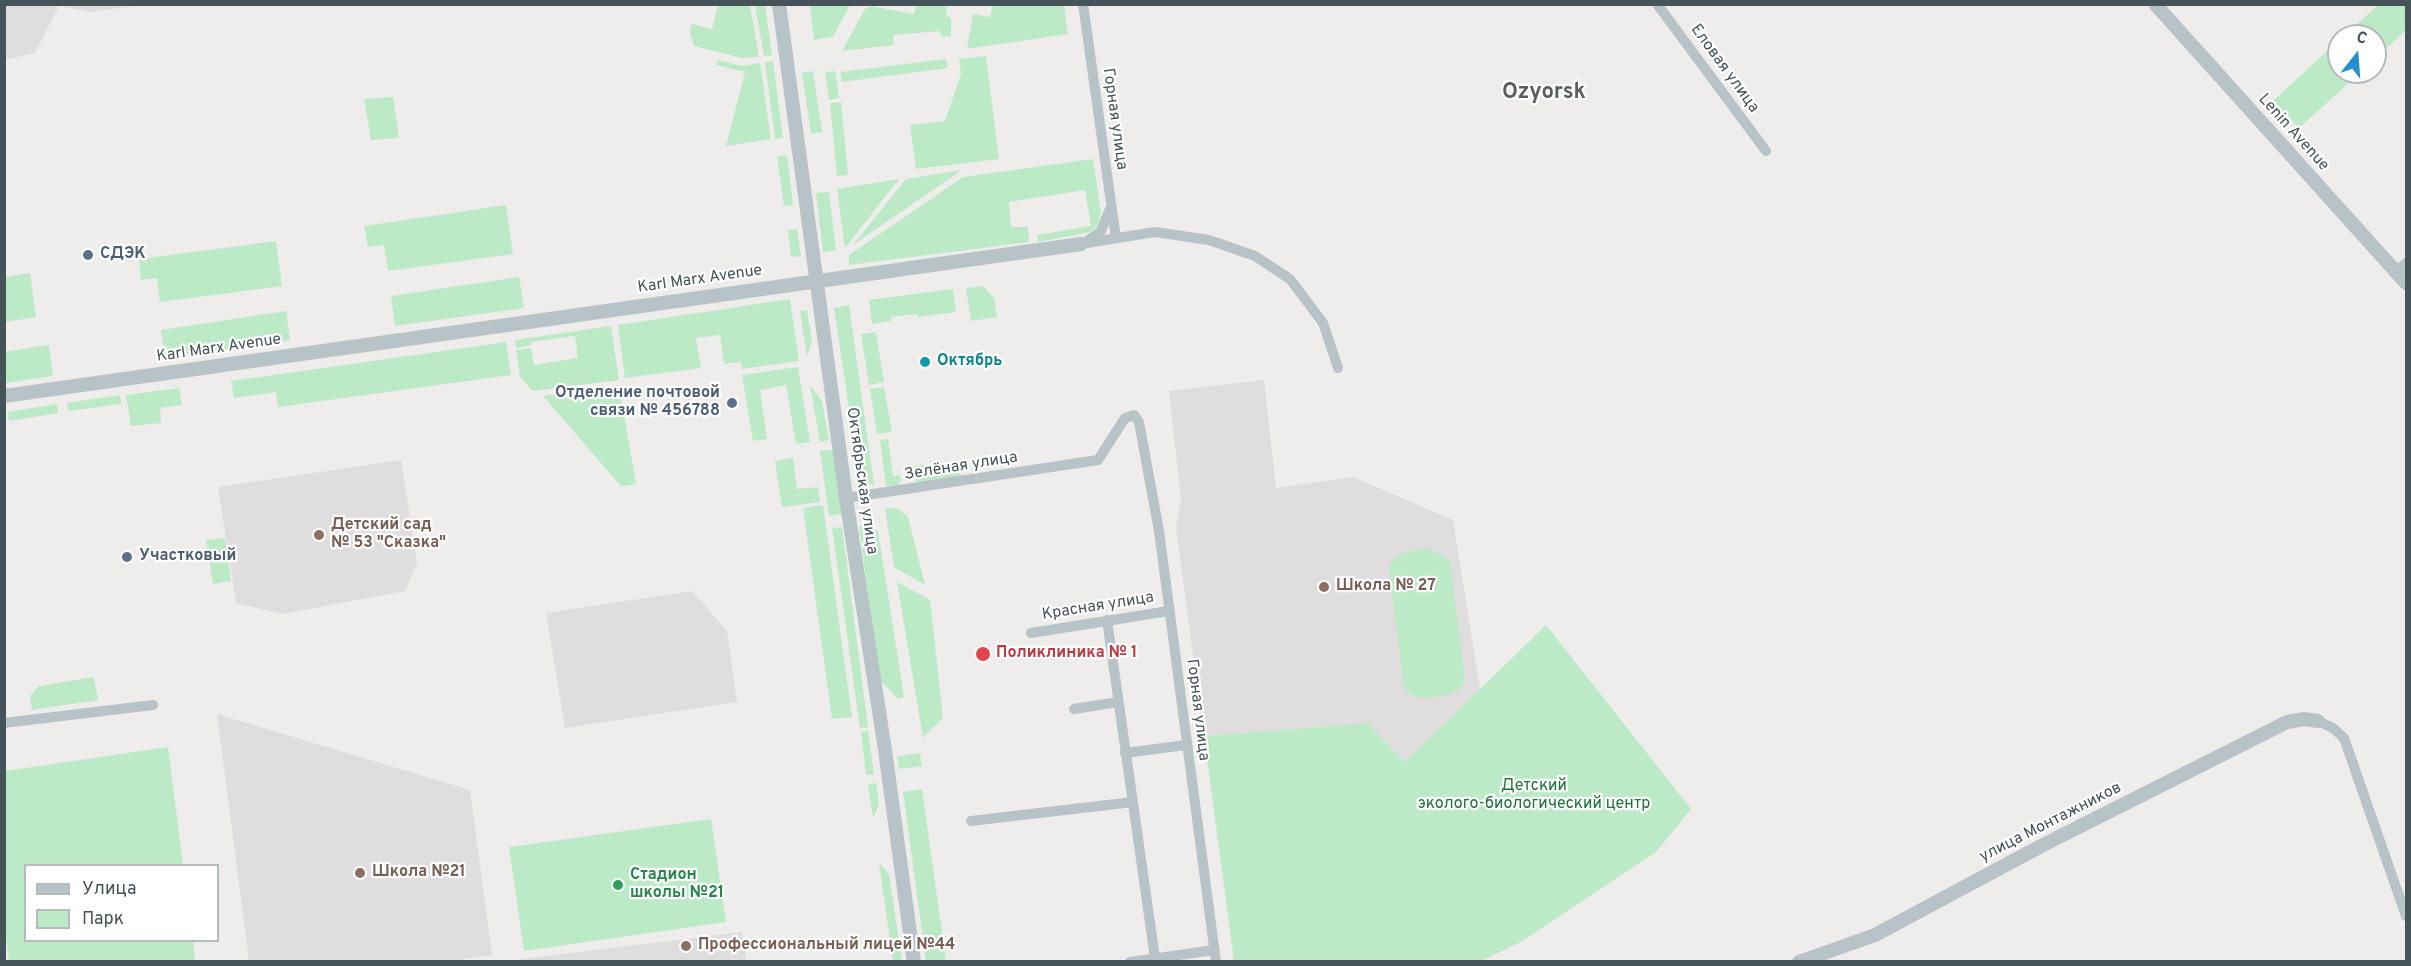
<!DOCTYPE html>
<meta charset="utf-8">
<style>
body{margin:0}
#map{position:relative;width:2411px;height:966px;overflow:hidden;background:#efecec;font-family:Overpass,sans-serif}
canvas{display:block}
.frame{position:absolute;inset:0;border:6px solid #465358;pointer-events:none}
.legend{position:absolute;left:24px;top:864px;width:195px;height:78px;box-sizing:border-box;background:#fff;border:2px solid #b5babc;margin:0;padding:8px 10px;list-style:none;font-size:18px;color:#465358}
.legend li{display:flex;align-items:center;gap:12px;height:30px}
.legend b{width:30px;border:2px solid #b5babc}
.north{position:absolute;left:2327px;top:24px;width:60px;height:60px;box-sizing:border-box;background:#fff;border:2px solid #b5babc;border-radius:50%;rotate:17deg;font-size:16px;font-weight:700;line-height:24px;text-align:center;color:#465358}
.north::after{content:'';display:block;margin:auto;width:21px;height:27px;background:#258ecf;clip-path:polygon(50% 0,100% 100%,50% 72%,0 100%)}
</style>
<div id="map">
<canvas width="2411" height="966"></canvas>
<div class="frame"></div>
<ul class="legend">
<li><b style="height:8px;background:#b8c3c8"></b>Улица</li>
<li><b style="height:16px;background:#bceac6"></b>Парк</li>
</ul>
<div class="north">С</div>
</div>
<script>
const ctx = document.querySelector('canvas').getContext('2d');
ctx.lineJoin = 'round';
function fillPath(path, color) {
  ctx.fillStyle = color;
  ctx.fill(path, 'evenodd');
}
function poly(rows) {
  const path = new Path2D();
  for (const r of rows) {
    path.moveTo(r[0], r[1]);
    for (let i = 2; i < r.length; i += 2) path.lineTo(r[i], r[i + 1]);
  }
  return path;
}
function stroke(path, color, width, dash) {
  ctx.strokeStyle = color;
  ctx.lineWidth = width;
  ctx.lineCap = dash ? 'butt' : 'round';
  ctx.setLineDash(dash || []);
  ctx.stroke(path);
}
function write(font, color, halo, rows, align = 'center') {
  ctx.font = font + ' Overpass,sans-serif';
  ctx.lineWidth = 4.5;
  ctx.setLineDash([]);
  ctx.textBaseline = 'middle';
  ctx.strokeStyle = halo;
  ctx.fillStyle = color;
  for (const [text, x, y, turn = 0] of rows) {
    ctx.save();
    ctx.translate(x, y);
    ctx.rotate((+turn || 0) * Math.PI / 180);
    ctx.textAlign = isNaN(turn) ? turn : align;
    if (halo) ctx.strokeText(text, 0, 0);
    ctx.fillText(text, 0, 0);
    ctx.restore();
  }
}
const education = poly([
 [4,5,5,4,142,5,91,12,59,6,35,53,5,60],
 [1264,380,1276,488,1353,477,1453,520,1480,689,1405,762,1368,723,1204,736,1176,528,1181,499,1169,391],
 [401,460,417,563,405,591,282,614,236,603,218,487],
 [692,591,727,631,737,702,565,728,546,613],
 [217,714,470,790,492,955,445,962,249,961],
 [742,932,746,961,505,961,514,960]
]);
const green = poly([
 [916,4,947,5,946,16,951,18,951,36,941,37,940,31,893,35,894,45,842,51,865,9,871,6,914,14],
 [718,5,750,5,759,57,742,58,694,46,690,32,692,24,712,29],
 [755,5,765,5,772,55,764,56],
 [810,5,810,4,850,5,833,37,814,40],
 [993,5,1064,5,1068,34,967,49,973,14,990,17],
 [2378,5,2406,5,2406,30,2375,59,2375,36,2344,36],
 [2339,40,2339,72,2361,72,2299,128,2273,101],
 [986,56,999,159,916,169,910,125,945,121,961,74,959,59],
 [946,59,948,68,842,82,840,72],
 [718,60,741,66,760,63,771,139,726,146,745,72,716,65],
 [773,61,783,138,775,139,765,62],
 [813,71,822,132,811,134,802,73],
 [835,71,839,98,829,100,825,72],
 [393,97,399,138,371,140,364,99],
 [841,102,848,175,837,176,830,103],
 [787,155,793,205,784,206,777,156],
 [1093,159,1101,213,1098,225,1090,232,1038,242,1037,235,1091,226,1085,190,1009,202,1011,227,1028,227,1029,242,849,265,849,255,963,177],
 [962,170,853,245,906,179],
 [899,179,845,248,837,189],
 [829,192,836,250,823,252,816,193],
 [506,205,513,254,388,271,384,245,368,247,364,226],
 [797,229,801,256,791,257,788,230],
 [276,241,282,286,160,302,157,278,141,280,139,259],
 [30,273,36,317,5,322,5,277],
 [519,277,524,308,395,326,391,296],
 [983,286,994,298,997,317,971,321,966,288],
 [953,289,956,312,918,317,917,314,891,317,891,321,872,324,869,300],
 [790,299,799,361,742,369,741,362,724,364,720,335,696,338,701,368,625,378,618,325],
 [849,305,874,485,860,481,834,308],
 [807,310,812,341,807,357,800,311],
 [286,311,290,340,165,358,161,330],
 [611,326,619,380,533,391,520,377,516,350,531,348,534,365,578,358,575,336,531,342,531,345,516,348,515,340],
 [876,332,884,382,869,385,861,334],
 [506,342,511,375,278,407,276,392,234,398,231,381],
 [49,345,53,376,5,383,5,352],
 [798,367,810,442,796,444,786,385,760,390,767,439,753,441,742,375],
 [810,385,822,401,829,440,820,442],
 [619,386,636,484,621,486,543,396],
 [884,387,892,432,877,434,870,389],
 [179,388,182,405,160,408,161,423,131,426,126,395],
 [120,395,121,404,68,411,67,403],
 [57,404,58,413,9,421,8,412],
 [888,439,893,476,900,475,901,480,898,485,886,486,880,440],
 [833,450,842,514,829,516,820,451],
 [793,458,797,489,818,487,820,502,782,507,775,461],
 [926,465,928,475,960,471,961,478,917,484,913,466],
 [823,505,852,717,832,719,803,508],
 [897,508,908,517,925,585,894,567,885,509],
 [866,525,878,531,904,697,898,699,879,679,859,526],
 [842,527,868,727,860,728,832,528],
 [225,538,231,581,213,584,206,540],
 [1429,548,1450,561,1465,681,1458,690,1449,695,1427,698,1416,697,1404,689,1389,568,1395,558,1405,552],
 [897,582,930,600,943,718,923,738],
 [1546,625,1691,809,1656,852,1521,942,1481,961,1234,961,1204,736,1368,723,1405,762],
 [94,677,98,700,32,710,30,696,39,686],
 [868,731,874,774,866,775,861,732],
 [168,747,183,865,26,866,26,940,193,941,195,961,9,961,4,924,5,771],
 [920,753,922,766,899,769,897,757],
 [876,783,879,804,873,818,868,784],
 [922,789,946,961,926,961,903,792],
 [711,819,726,922,524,951,509,847],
 [879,863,889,874,902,961,893,961]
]);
const minor = poly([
 [1083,4,1116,238],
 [1657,4,1766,151],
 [1087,241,1101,231,1110,209],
 [1081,244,1155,232,1209,240,1255,256,1290,279,1323,323,1338,368],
 [2396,272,2406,263],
 [846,498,1098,460,1125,418,1134,415,1139,422,1159,531,1216,962],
 [1107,620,1155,958],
 [1031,633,1169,611],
 [1074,709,1118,702],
 [2318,721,2333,728,2344,738,2406,916],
 [4,723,153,705],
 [1125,753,1186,745],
 [971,821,1133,802],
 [1130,962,1214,950]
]);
const tertiary = poly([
 [779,4,846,498,885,750,914,962],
 [2155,4,2406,283],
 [4,396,1081,244],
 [1799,962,1875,935,2043,845,2287,722,2304,719,2318,721]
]);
const markers = [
 [88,255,6,"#5c6f8a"],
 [925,362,6,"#0f9aa8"],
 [732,403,6,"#5c6f8a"],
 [319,535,6,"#8d6e63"],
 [127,557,6,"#5c6f8a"],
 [1324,587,6,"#8d6e63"],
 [983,654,8,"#e0444e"],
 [360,873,6,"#8d6e63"],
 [618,885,6,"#2e9e5b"],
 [686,946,6,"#8d6e63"]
];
const streetNames = [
 ["Еловая улица",1724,69,54],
 ["Горная улица",1114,119,82],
 ["Lenin Avenue",2293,133,48],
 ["Karl Marx Avenue",700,280,-8],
 ["Karl Marx Avenue",219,349,-8],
 ["Зелёная улица",961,467,-9],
 ["Октябрьская улица",861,481,82],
 ["Красная улица",1098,607,-9],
 ["Горная улица",1197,710,83],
 ["улица Монтажников",2051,823,-27]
];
const serviceNames = [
 ["СДЭК",100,255],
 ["Отделение почтовой",720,394,"right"],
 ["связи № 456788",720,412,"right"],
 ["Участковый",139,557]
];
const cultureNames = [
 ["Октябрь",937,362]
];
const educationNames = [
 ["Детский сад",331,526],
 ["№ 53 \"Сказка\"",331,544],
 ["Школа № 27",1336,587],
 ["Школа №21",372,873],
 ["Профессиональный лицей №44",698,946]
];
const healthNames = [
 ["Поликлиника № 1",996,654]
];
const parkNames = [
 ["Детский",1534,787],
 ["эколого-биологический центр",1534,805]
];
const leisureNames = [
 ["Стадион",630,876],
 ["школы №21",630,894]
];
const districtNames = [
 ["Ozyorsk",1544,94]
];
fillPath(education, '#e0ddde');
fillPath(green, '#bceac6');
stroke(minor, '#b8c3c8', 10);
stroke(tertiary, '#b8c3c8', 14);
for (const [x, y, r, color] of markers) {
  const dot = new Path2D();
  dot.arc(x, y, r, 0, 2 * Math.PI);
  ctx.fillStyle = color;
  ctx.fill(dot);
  stroke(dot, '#fff', 2);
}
write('16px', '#465358', '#fff', streetNames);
write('bold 16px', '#4e5e75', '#fff', serviceNames, 'left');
write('bold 16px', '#0d838f', '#fff', cultureNames, 'left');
write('bold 16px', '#785e54', '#fff', educationNames, 'left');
write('bold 16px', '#be3a42', '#fff', healthNames, 'left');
write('16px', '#1d7338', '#fff', parkNames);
write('bold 16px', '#27864d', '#fff', leisureNames, 'left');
write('bold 22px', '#595e60', '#fff', districtNames);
</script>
